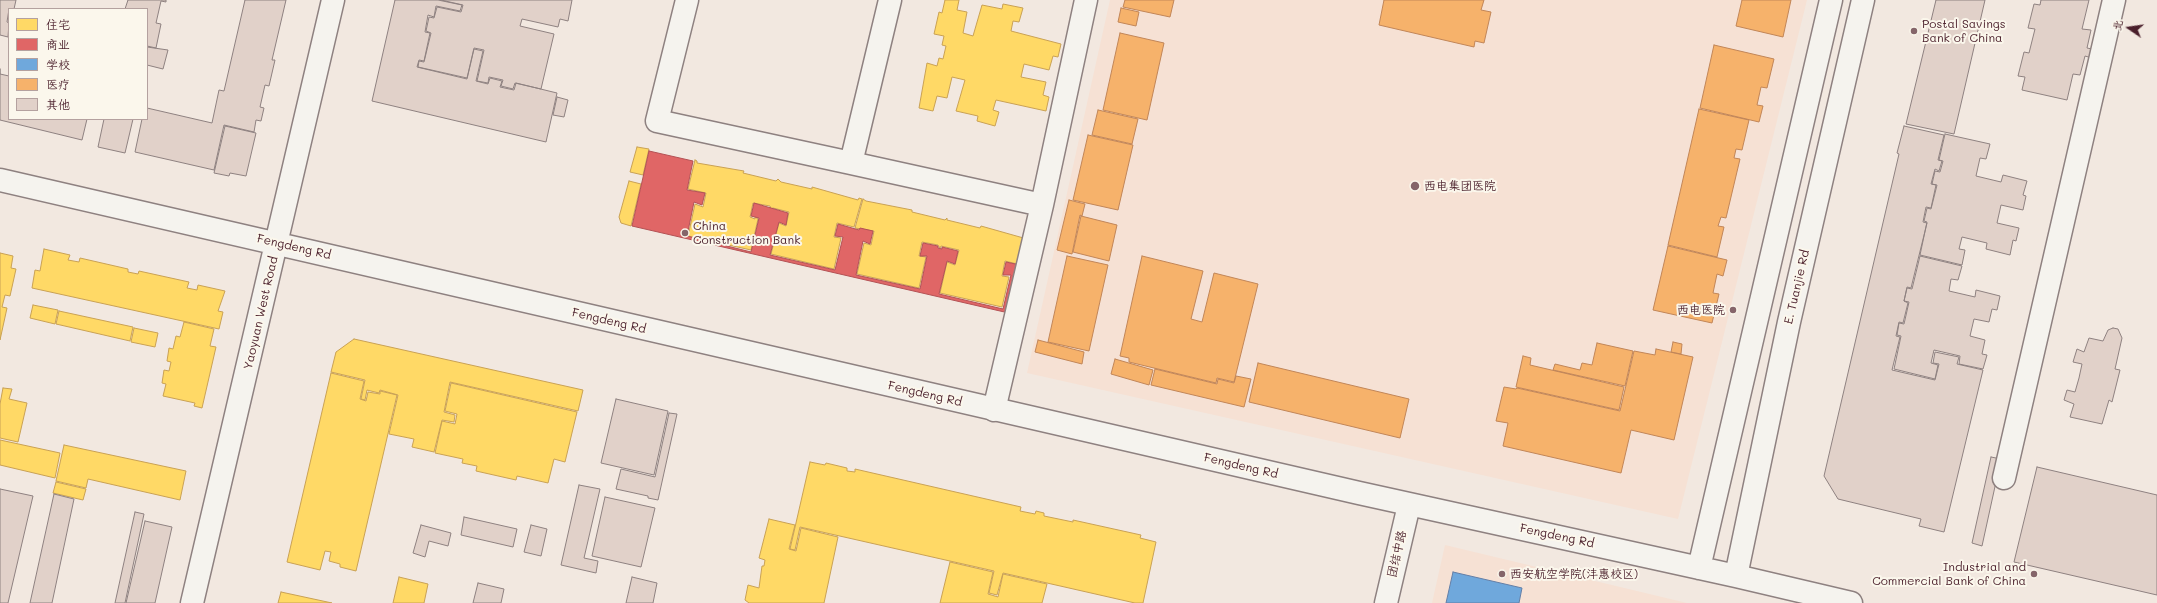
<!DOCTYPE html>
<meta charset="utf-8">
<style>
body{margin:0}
#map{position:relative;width:2157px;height:603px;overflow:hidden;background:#f2e8e0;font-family:Mali,"LXGW WenKai TC",sans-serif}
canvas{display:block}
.legend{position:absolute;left:8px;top:8px;width:140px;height:112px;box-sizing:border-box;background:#fbf7ec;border:1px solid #b4a19f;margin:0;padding:5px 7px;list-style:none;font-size:12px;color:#4a1f2b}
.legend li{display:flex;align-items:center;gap:8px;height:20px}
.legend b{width:20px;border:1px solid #b4a19f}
.north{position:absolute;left:2109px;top:8px;width:40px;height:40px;-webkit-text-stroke:3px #fbf7ec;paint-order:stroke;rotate:283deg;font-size:11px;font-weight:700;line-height:16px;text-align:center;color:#4a1f2b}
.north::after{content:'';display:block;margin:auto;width:14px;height:18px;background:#4a1f2b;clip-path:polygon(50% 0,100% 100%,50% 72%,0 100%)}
</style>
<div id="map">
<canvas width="2157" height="603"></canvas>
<ul class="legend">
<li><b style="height:11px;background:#ffd966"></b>住宅</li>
<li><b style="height:11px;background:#e06666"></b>商业</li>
<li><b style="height:11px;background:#6fa8dc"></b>学校</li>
<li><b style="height:11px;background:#f6b26b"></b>医疗</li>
<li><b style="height:11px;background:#e1d1c9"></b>其他</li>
</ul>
<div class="north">北</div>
</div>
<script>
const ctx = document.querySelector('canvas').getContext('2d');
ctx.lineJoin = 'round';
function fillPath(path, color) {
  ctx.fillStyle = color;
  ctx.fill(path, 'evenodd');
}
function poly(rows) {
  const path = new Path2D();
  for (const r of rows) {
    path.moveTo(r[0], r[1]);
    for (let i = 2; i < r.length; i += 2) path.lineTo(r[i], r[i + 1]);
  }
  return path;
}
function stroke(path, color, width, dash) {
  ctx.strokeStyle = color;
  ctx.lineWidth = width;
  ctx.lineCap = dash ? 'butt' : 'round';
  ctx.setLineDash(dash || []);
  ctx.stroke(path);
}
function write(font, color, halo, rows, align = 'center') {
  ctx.font = font + ' Mali,"LXGW WenKai TC",sans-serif';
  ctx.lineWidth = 4;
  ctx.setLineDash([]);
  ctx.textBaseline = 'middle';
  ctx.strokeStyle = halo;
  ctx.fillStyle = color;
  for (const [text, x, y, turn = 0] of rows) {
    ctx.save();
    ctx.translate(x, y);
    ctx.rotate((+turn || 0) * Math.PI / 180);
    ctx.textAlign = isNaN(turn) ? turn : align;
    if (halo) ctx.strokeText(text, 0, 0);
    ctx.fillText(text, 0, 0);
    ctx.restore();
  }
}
const built = poly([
 [1110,0,1807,0,1678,519,1027,373],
 [1445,545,1687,603,1432,603]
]);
const homes = poly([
 [945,0,959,0,957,10,967,12,963,33,973,36,982,5,1002,9,1003,4,1023,8,1019,22,1013,21,1011,31,1061,44,1058,57,1053,56,1049,70,1024,64,1021,77,1046,82,1043,95,1049,97,1046,111,996,100,993,110,999,112,995,126,977,121,978,116,956,111,965,80,952,77,947,98,937,96,933,111,919,108,927,63,937,66,939,58,943,59,946,46,942,45,944,36,934,34,939,12,942,13,945,0],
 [637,147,649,149,643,175,630,172,637,147],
 [695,160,697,161,697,163,744,171,743,173,776,181,778,179,781,182,812,189,812,187,858,200,859,198,862,199,854,227,837,223,834,237,841,238,834,269,771,254,779,223,786,226,789,212,773,208,771,209,770,206,753,203,750,217,755,219,755,217,758,219,751,250,688,236,695,204,703,207,706,193,688,189,695,160],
 [629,181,641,184,631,226,621,223,619,217,629,181],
 [863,199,866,201,912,210,912,212,945,220,947,218,947,220,980,228,981,226,1027,239,1021,265,1005,261,1002,276,1009,277,1002,307,940,293,947,262,955,265,959,250,941,246,940,248,938,245,922,242,919,256,926,257,919,288,857,274,864,243,871,245,874,231,855,228,863,199],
 [44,249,70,255,68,260,79,262,80,258,128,269,128,272,138,274,139,271,189,282,187,288,197,290,198,285,225,291,218,311,223,312,219,329,32,288,35,270,40,271,44,249],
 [0,253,13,256,11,268,16,269,10,296,5,295,2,307,7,308,0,340,0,253],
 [33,305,58,310,55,324,30,318,33,305],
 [59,311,133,327,130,341,56,324,59,311],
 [184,322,214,329,210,346,216,347,202,408,194,406,195,403,163,396,166,384,162,383,164,370,169,371,171,362,167,361,169,348,173,349,176,336,180,337,184,322],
 [134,328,158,333,155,347,131,342,134,328],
 [354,339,583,390,578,411,450,382,444,412,455,415,454,422,442,420,434,452,412,447,414,439,389,434,398,395,380,390,379,393,367,390,365,400,361,399,365,380,331,372,336,352,354,339],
 [331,373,364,381,360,399,366,401,368,392,380,394,380,391,397,395,356,571,340,567,340,564,329,561,331,552,325,551,320,570,287,562,331,373],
 [451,383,577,412,565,462,554,459,548,483,517,476,516,480,476,471,477,466,462,463,463,459,435,453,442,421,455,424,457,414,445,411,451,383],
 [3,388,12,389,9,399,27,403,18,442,0,438,0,404,3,388],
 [0,440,60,453,55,478,0,465,0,440],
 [64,445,186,471,180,500,88,479,86,488,56,481,64,445],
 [810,462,825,465,826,463,847,468,847,471,855,472,855,469,1021,507,1020,511,1035,514,1036,511,1044,513,1044,516,1073,522,1073,520,1141,535,1140,538,1156,542,1143,603,1135,603,1003,573,997,595,989,593,994,571,800,527,795,550,790,549,810,462],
 [56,482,86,489,83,500,53,493,56,482],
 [769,519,795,525,789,549,796,551,801,528,838,537,824,603,749,603,745,600,748,585,759,588,762,566,764,566,765,560,759,558,769,519],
 [950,562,993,572,988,594,998,597,1003,574,1047,584,1042,603,940,603,950,562],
 [399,577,428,584,424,603,393,603,399,577],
 [281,592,332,603,278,603,281,592]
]);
const shops = poly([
 [649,151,693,161,687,190,705,193,702,205,694,202,687,236,751,252,759,218,751,216,754,203,788,213,786,225,779,222,770,255,835,270,843,237,835,236,838,224,859,230,860,228,873,231,870,244,863,241,856,275,920,289,927,256,920,256,923,243,938,246,938,248,942,249,942,247,958,251,955,264,947,261,939,294,1003,309,1011,275,1003,275,1006,262,1020,265,1013,314,632,226,649,151]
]);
const schools = poly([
 [1453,572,1522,588,1519,603,1446,603,1453,572]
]);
const health = poly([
 [1125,0,1174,0,1170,17,1123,7,1125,0],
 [1384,0,1484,0,1481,10,1491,12,1484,43,1475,41,1474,47,1379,25,1384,0],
 [1742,0,1791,0,1783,37,1736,26,1742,0],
 [1121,8,1139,12,1136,26,1118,22,1121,8],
 [1120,33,1164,43,1147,120,1103,110,1120,33],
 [1714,45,1774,59,1767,88,1761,87,1757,105,1763,106,1759,122,1700,108,1714,45],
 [1699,109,1749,120,1742,150,1736,149,1734,158,1740,159,1726,218,1721,217,1718,226,1724,227,1717,257,1668,245,1699,109],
 [1098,110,1138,119,1132,144,1092,135,1098,110],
 [1088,135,1133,145,1118,210,1073,200,1088,135],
 [1069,200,1085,204,1082,216,1080,215,1072,254,1057,250,1069,200],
 [1081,216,1117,225,1109,261,1073,252,1081,216],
 [1668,246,1727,260,1723,276,1717,274,1713,293,1719,294,1712,323,1653,310,1668,246],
 [1067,256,1108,265,1089,351,1048,342,1067,256],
 [1142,256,1203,271,1191,319,1202,322,1214,273,1258,284,1234,382,1217,378,1216,383,1129,362,1129,358,1120,356,1142,256],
 [1038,340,1084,352,1082,364,1035,352,1038,340],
 [1673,342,1682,344,1681,354,1671,352,1673,342],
 [1597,343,1633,351,1625,386,1553,370,1555,364,1580,370,1582,363,1592,365,1597,343],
 [1656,349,1693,357,1674,440,1631,430,1621,473,1503,446,1508,423,1496,421,1504,387,1516,389,1517,388,1620,411,1634,351,1655,355,1656,349],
 [1523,356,1531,358,1530,365,1624,387,1619,410,1516,387,1523,356],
 [1115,359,1153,370,1149,385,1111,374,1115,359],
 [1258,363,1409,399,1400,438,1249,402,1258,363],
 [1155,369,1217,384,1218,379,1234,383,1236,376,1251,379,1244,407,1151,385,1155,369]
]);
const building = poly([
 [0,0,16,0,14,9,9,9,7,22,9,23,8,37,0,35,0,0],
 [128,0,166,0,166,2,161,1,156,23,161,24,156,48,147,46,147,9,125,9,128,0],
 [245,0,286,0,272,60,275,60,269,86,265,85,260,107,264,108,261,121,256,120,254,132,224,125,214,170,135,152,142,119,147,119,147,108,212,123,219,90,224,91,245,0],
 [395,0,438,0,462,5,460,11,436,6,434,17,428,15,425,32,430,33,424,61,419,60,417,67,467,79,474,49,483,51,476,81,488,84,490,78,502,81,500,87,514,90,516,83,557,93,546,142,372,101,395,0],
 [441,0,572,0,568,21,560,19,558,27,522,19,520,26,554,34,541,89,515,83,513,89,501,86,503,80,489,77,488,83,477,81,484,50,474,48,467,78,418,67,419,61,424,62,431,33,426,31,429,17,434,18,437,7,461,12,463,5,441,0],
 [1936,0,1985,0,1954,134,1906,124,1936,0],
 [2041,0,2089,0,2082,29,2091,30,2087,48,2097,50,2095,59,2085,56,2080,75,2073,74,2067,100,2022,90,2025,77,2018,76,2024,52,2029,53,2035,29,2028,28,2034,4,2040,5,2041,0],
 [147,47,168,50,163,69,147,65,147,47],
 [0,69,0,74,9,76,9,119,87,119,82,140,0,120,0,69],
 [557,97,568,100,564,117,553,115,557,97],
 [104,119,133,119,125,153,98,147,104,119],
 [225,126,256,133,246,176,230,173,229,176,214,173,225,126],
 [1904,126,1944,135,1938,160,1942,161,1939,171,1935,169,1931,184,1936,185,1931,208,1926,207,1923,222,1927,223,1911,288,1907,287,1904,301,1908,303,1903,323,1899,322,1896,336,1900,337,1892,370,1935,380,1939,364,1933,363,1935,352,1959,357,1957,364,1983,370,1944,532,1919,526,1921,519,1838,499,1824,476,1899,154,1897,153,1904,126],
 [1945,134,1990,144,1986,159,1980,158,1976,176,2001,182,2003,175,2027,181,2023,195,2026,196,2023,210,2001,205,1997,223,2019,228,2016,241,2013,240,2010,255,1986,249,1987,243,1962,237,1959,249,1965,250,1962,265,1920,255,1927,222,1924,221,1927,208,1931,209,1937,185,1932,184,1935,171,1940,172,1943,161,1939,160,1945,134],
 [1920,256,1962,266,1958,280,1951,279,1949,291,1975,297,1976,290,2000,296,1997,310,1992,309,1989,322,1974,319,1970,336,1985,340,1982,354,1987,355,1983,369,1959,364,1960,356,1934,350,1931,363,1938,365,1935,379,1894,369,1901,336,1897,335,1899,323,1904,324,1909,302,1904,301,1907,288,1912,289,1920,256],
 [2113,328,2118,329,2122,338,2115,369,2120,370,2112,402,2109,400,2102,424,2070,417,2074,404,2064,400,2067,390,2075,392,2079,378,2082,364,2073,362,2077,349,2084,352,2089,338,2103,341,2108,330,2113,328],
 [616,399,668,411,654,475,601,463,616,399],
 [669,413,677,414,658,500,648,498,648,496,616,489,621,469,655,477,669,413],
 [1991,457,2001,459,1982,546,1972,543,1991,457],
 [2037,467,2157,495,2157,595,2014,562,2037,467],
 [579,485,600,489,584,558,598,561,596,573,561,565,579,485],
 [0,489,33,496,8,603,0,603,0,489],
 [54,494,74,499,52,603,30,603,54,494],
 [605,497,655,508,641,567,592,556,605,497],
 [135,512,144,514,125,603,115,603,135,512],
 [464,517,517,529,513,547,461,535,464,517],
 [145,521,172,527,155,603,126,603,145,521],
 [421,525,451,533,448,546,429,541,425,557,413,553,421,525],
 [531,525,547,529,541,556,524,552,531,525],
 [632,577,657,583,653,603,626,603,632,577],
 [478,583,504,589,501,603,473,603,478,583]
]);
const minor = poly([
 [687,0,657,121,851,163,890,0],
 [851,163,1042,205],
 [994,410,1042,205,1086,0],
 [2004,478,2114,0]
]);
const tertiary = poly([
 [0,180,1359,493,1736,576,1851,603],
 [1699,568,1831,0],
 [1736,576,1789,322,1863,0],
 [192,603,333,0],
 [1386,603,1409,505]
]);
const markers = [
 [1914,31,4,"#85656a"],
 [1415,186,5,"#85656a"],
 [685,233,4,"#85656a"],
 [1733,310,4,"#85656a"],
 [1502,574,4,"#85656a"],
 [2034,574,4,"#85656a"]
];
const poiNames = [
 ["Postal Savings",1922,24],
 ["Bank of China",1922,38],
 ["西电集团医院",1424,186],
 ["China",693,226],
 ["Construction Bank",693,240],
 ["西电医院",1725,310,"right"],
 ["Industrial and",2026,567,"right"],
 ["Commercial Bank of China",2026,581,"right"],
 ["西安航空学院(沣惠校区)",1510,574]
];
const streetNames = [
 ["Fengdeng Rd",294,247,13],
 ["E. Tuanjie Rd",1797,287,-77],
 ["Yaoyuan West Road",261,313,-77],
 ["Fengdeng Rd",609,321,13],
 ["Fengdeng Rd",925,394,13],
 ["Fengdeng Rd",1241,466,13],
 ["Fengdeng Rd",1557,536,12],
 ["团结中路",1397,554,-77]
];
fillPath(built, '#f6e1d4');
fillPath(homes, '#ffd966');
stroke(homes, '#c9a154', 1);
fillPath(shops, '#e06666');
stroke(shops, '#b35154', 1);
fillPath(schools, '#6fa8dc');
stroke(schools, '#647fa7', 1);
fillPath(health, '#f6b26b');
stroke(health, '#c28658', 1);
fillPath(building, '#e1d1c9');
stroke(building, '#8e8180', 1);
stroke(minor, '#8e8180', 25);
stroke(tertiary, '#8e8180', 25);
stroke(minor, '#f5f3ee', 22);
stroke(tertiary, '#f5f3ee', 22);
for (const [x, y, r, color] of markers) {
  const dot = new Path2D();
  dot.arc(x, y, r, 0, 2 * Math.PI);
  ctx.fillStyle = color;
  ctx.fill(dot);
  stroke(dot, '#fbf7ec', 1.5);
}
write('12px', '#4a1f2b', '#fbf7ec', poiNames, 'left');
write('12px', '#4a1f2b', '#fbf7ec', streetNames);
</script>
